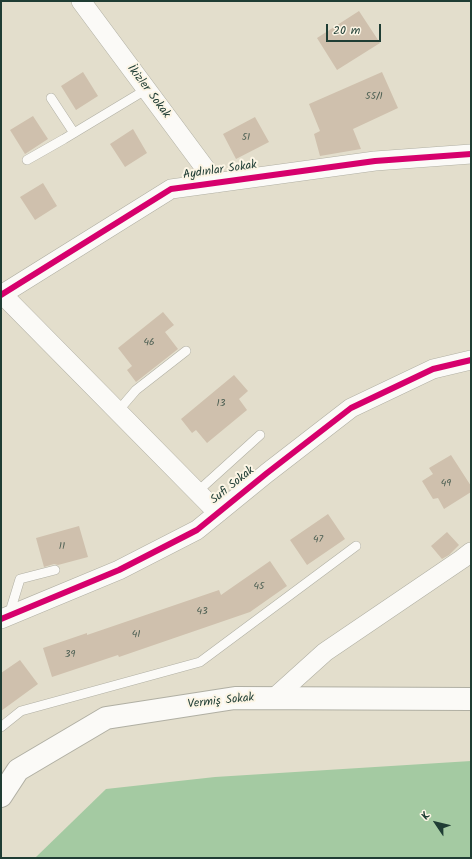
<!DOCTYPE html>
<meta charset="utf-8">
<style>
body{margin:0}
#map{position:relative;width:472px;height:859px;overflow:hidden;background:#e3decc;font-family:Kalam,sans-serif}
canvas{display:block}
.frame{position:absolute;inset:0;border:2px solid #1f3d34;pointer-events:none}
.north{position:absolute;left:416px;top:803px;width:40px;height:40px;-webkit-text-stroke:3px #fcf5e5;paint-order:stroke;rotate:305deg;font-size:11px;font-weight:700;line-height:16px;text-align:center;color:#1f3d34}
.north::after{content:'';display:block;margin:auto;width:14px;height:18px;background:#1f3d34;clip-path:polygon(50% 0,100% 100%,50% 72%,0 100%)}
.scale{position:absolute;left:326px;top:24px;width:55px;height:18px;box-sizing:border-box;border:2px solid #1f3d34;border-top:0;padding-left:5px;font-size:12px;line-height:14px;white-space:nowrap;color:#1f3d34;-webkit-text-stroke:3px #fcf5e5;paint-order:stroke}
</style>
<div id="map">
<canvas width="472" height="859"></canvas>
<div class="frame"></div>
<div class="north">K</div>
<div class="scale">20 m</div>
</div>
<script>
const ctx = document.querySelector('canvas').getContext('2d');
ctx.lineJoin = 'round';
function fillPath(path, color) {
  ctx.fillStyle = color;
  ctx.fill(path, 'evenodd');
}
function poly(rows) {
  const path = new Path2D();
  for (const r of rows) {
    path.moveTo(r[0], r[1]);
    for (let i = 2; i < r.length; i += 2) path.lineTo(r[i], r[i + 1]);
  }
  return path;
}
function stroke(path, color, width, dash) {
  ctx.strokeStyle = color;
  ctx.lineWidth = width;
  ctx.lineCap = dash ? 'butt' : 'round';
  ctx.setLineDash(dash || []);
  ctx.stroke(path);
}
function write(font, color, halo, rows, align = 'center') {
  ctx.font = font + ' Kalam,sans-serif';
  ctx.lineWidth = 4;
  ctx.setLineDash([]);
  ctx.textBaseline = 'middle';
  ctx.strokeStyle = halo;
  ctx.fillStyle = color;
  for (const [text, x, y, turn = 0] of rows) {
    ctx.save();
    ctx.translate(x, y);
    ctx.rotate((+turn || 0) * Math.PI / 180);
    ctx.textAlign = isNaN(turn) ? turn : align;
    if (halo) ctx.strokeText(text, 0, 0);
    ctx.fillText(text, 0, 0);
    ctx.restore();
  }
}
const forest = poly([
 [471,761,471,858,35,858,106,789,215,777]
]);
const building = poly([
 [359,11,380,43,337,70,317,38],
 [83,72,98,96,76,110,61,86],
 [382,72,398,108,353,129,361,149,320,156,314,134,320,131,309,104],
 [33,116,48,139,25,154,10,130],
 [255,117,269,142,236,159,223,134],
 [133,129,147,153,125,167,110,144],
 [43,183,57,206,35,220,20,197],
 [163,312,174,325,165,332,178,349,136,382,127,370,132,366,118,348],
 [234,375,248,391,239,399,247,410,207,443,196,430,192,433,181,419],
 [451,455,471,486,471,492,444,509,438,498,433,499,422,481,433,474,429,468],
 [328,514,345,539,307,565,290,540],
 [79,526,88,557,58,565,54,564,44,567,36,538],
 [447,532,459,545,449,555,442,559,431,546],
 [270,561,287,586,250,612,119,657,118,655,52,677,43,648,87,633,87,635,219,590,221,595],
 [20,660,38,684,1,711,1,673]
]);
const lane = poly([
 [51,98,74,133],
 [27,160,64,139,147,89],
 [118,411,136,390,186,351],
 [197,492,260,435],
 [9,615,20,579,55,570],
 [1,727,21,711,200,662,356,546]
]);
const street = poly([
 [81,1,216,183],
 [2,294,218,513],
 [1,295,171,189,375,161,471,154],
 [1,619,119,570,197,530,267,473,351,408,433,369,471,360],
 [274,698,325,652,462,559,471,552]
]);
const secondary = poly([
 [1,796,18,770,106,718,235,698,471,699]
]);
const cycleway = poly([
 [1,295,171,189,375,161,471,154],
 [1,619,119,570,197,530,267,473,351,408,433,369,471,360]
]);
const numberNames = [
 ["55/1",374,97],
 ["51",246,138],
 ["46",149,343],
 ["13",221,404],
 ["49",446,484],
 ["47",318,540],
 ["11",62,547],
 ["45",259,587],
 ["43",202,612],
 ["41",136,635],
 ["39",70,655]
];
const streetNames = [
 ["İkizler Sokak",148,92,53],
 ["Aydınlar Sokak",220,171,-8],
 ["Sufi Sokak",233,486,-39],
 ["Vermiş Sokak",221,702,-6]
];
fillPath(forest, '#a4caa2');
fillPath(building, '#cfc0ad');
stroke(lane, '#b0afa3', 10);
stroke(street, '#b0afa3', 20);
stroke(secondary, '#b0afa3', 24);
stroke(lane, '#fbfaf7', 9);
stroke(street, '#fbfaf7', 19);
stroke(secondary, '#fbfaf7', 22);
stroke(cycleway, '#d6006c', 6);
write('10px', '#4b5e52', null, numberNames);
write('12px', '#1f3d34', '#fcf5e5', streetNames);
</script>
